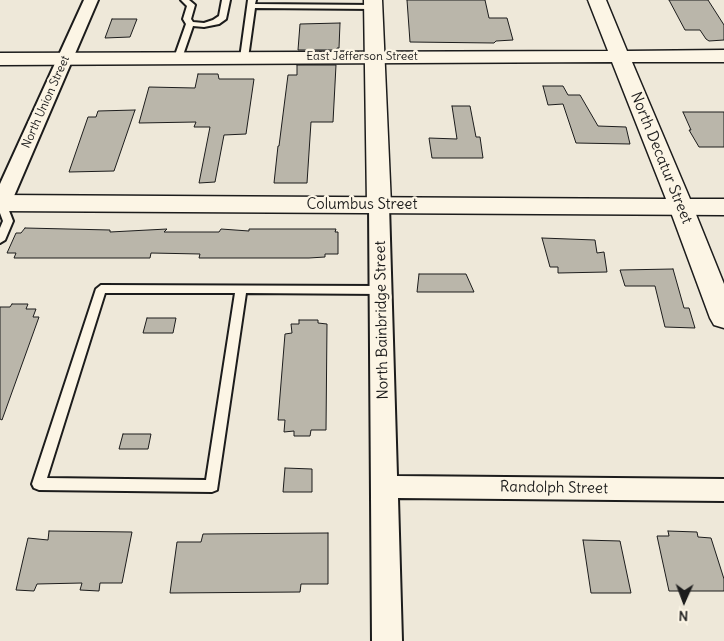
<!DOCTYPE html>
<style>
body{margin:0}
#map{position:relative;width:724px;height:641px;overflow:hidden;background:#eee8d9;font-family:Delius,sans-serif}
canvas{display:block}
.north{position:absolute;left:659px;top:576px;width:50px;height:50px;-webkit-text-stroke:4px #fcf5e5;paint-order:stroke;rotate:182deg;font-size:14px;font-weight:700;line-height:20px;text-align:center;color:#1c1c1c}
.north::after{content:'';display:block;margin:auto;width:18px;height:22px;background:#1c1c1c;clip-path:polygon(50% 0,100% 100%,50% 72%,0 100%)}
</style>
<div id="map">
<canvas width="724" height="641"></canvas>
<div class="north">N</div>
</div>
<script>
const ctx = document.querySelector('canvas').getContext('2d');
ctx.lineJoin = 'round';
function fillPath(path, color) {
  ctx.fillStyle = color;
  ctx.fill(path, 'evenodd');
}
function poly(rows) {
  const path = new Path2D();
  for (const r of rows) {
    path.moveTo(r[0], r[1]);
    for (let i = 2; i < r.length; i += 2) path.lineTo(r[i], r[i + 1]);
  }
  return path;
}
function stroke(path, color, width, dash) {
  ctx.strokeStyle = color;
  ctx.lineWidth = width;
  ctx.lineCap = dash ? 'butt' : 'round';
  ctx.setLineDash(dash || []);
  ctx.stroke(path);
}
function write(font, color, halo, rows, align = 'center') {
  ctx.font = font + ' Delius,sans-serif';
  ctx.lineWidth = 4.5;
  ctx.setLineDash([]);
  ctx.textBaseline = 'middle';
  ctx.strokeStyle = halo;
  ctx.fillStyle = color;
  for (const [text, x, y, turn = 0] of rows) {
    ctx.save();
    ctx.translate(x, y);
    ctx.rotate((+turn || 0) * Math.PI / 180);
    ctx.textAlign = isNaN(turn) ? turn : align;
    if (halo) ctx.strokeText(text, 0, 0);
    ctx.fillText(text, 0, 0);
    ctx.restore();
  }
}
const building = poly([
 [407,0,485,0,489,18,507,18,513,40,496,41,494,43,410,42,407,0],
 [669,0,708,0,724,25,724,40,709,41,706,39,700,30,685,30,669,0],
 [112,19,137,19,130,37,105,38,112,19],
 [340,23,339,48,337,48,337,50,298,50,300,24,340,23],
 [297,65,336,65,333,122,311,122,307,183,274,183,278,146,279,146,288,75,297,75,297,65],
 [198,74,218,74,219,79,254,79,246,134,224,135,215,182,199,183,210,127,194,127,196,122,139,123,149,87,195,88,198,74],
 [543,86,563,86,568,95,580,95,598,126,626,127,630,144,576,143,563,104,548,105,543,86],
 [452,106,470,106,476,137,480,137,483,158,432,158,429,138,457,139,452,106],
 [135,110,114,171,69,172,88,117,96,117,98,111,135,110],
 [683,112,724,112,724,147,699,147,689,130,691,130,683,112],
 [25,228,110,230,110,232,167,229,164,232,219,232,221,229,249,231,249,229,336,229,335,232,338,232,338,254,325,254,325,257,309,258,199,258,200,254,151,253,150,258,14,258,16,253,7,253,16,233,21,233,25,228],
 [542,238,595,240,597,253,604,252,607,272,558,273,558,267,550,267,542,238],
 [673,269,684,308,689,308,695,328,665,327,655,286,625,286,620,270,673,269],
 [419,274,466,274,474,292,417,292,419,274],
 [12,304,28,304,26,309,36,309,33,317,39,317,2,420,0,419,0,307,10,307,12,304],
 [147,318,176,318,173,333,143,333,147,318],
 [299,320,318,320,318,323,327,324,326,430,311,430,310,436,294,436,294,431,284,432,285,420,278,420,285,334,292,333,291,324,299,324,299,320],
 [123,434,151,434,148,449,119,449,123,434],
 [285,468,312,469,312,492,283,492,285,468],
 [49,531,132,532,122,583,100,583,99,591,80,590,82,583,37,584,34,591,16,590,28,538,48,540,49,531],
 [668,531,697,532,698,537,711,538,724,579,724,591,669,591,657,536,669,536,668,531],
 [328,533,328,584,301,584,300,592,170,593,177,542,201,542,203,534,328,533],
 [583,540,620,541,631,593,591,593,583,540]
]);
const service = poly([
 [181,0,189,0,195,5,191,19,193,22,204,23,213,20,219,16,222,0,230,0,226,19,219,24,204,27,193,26,182,58,178,60,174,58,186,24,183,19,187,6,181,0],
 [248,0,256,0,255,4,373,5,377,7,373,9,255,8,248,58,244,60,240,58,248,0],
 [0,200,6,203,13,221,5,240,0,243,0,228,3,221,0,213,0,200],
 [101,285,381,286,386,290,381,294,246,293,217,490,212,492,39,490,34,488,32,484,96,289,101,285],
 [105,293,235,293,206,480,47,478,105,293]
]);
const minor = poly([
 [84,0,98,0,11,203,8,207,0,209,0,184,84,0],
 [379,199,386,201,389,205,397,476,724,479,724,501,398,498,402,641,372,641,369,205,372,201,379,199]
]);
const tertiary = poly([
 [364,0,382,0,391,205,387,210,379,213,371,210,367,205,364,0],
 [681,199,690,202,693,207,724,284,724,328,714,325,710,318,669,207,672,202,681,199]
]);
const secondary = poly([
 [588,0,606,0,627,51,724,50,724,62,632,62,690,199,724,199,724,215,0,211,0,195,666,199,612,62,0,65,0,53,608,51,588,0]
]);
const farStreetnames = [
 ["East Jefferson Street",362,57],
 ["North Union Street",46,102,-66]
];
const streetNames = [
 ["North Decatur Street",661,158,68],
 ["Columbus Street",362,205],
 ["North Bainbridge Street",382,320,-91],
 ["Randolph Street",554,488,1]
];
fillPath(building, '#bab6aa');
stroke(building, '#1c1c1c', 1);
stroke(service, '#1c1c1c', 4);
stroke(minor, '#1c1c1c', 4);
stroke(tertiary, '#1c1c1c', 3);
stroke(secondary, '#1c1c1c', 3);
fillPath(service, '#fcf5e5');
fillPath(minor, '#fcf5e5');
fillPath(tertiary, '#fcf5e5');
fillPath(secondary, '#fcf5e5');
write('12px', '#1c1c1c', '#fcf5e5', farStreetnames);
write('15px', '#1c1c1c', '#fcf5e5', streetNames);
</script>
